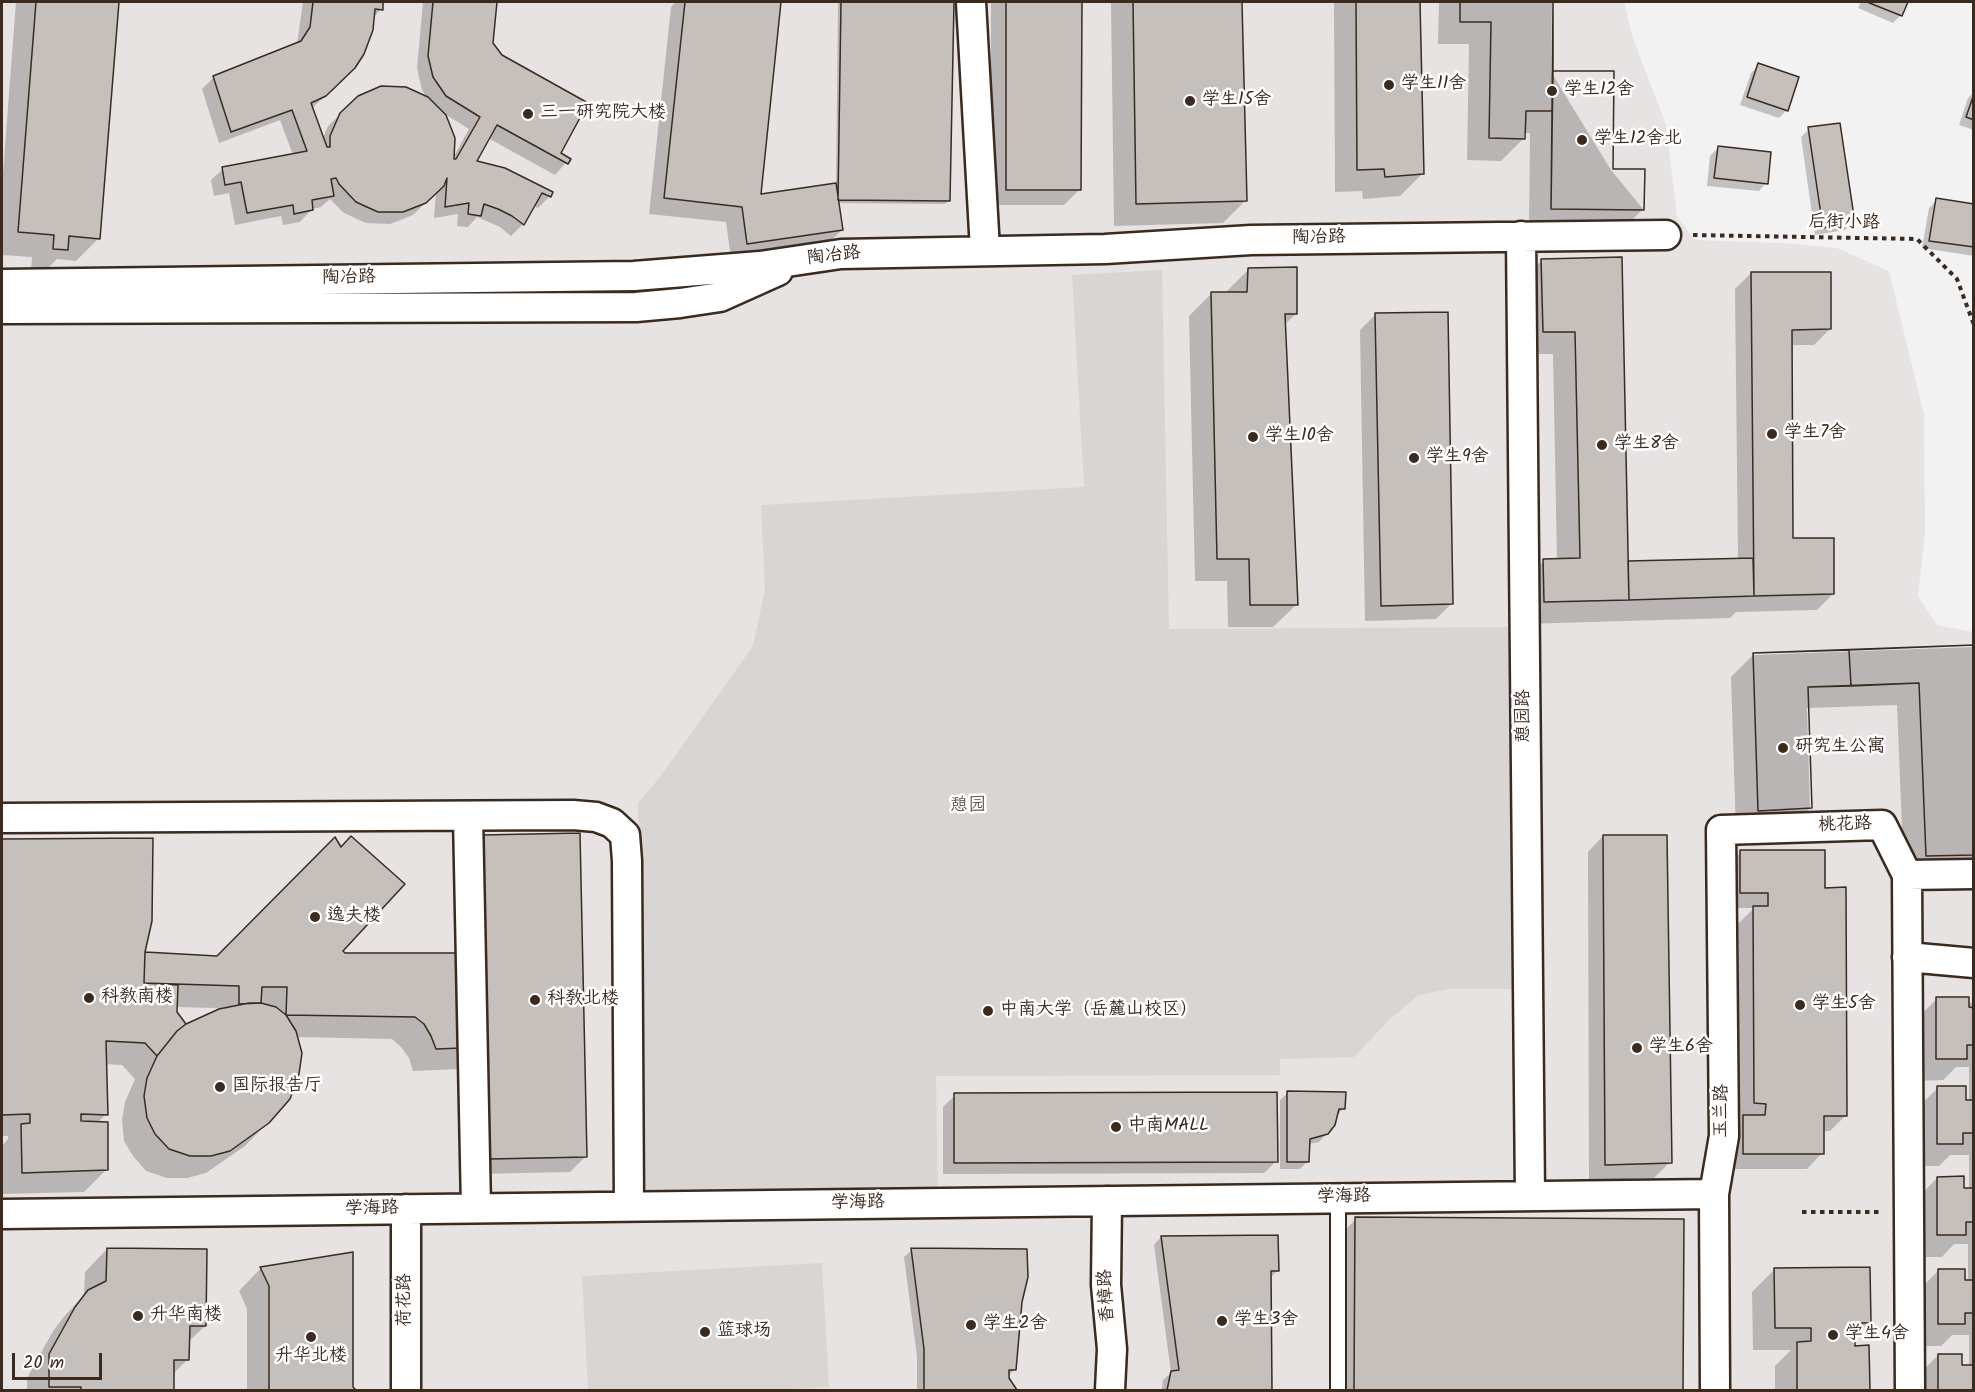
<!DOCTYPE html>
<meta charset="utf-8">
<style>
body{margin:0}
#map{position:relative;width:1975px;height:1392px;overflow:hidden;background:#f3f2f2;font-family:Kalam,sans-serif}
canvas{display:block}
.frame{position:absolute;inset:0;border:3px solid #3b2a1e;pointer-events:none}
.scale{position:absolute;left:12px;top:1353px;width:90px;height:27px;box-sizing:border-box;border:3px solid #3b2a1e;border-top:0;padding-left:8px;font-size:18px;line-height:21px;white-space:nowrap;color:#3b2a1e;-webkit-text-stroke:4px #fff;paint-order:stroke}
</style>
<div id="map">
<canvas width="1975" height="1392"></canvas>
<div class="frame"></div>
<div class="scale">20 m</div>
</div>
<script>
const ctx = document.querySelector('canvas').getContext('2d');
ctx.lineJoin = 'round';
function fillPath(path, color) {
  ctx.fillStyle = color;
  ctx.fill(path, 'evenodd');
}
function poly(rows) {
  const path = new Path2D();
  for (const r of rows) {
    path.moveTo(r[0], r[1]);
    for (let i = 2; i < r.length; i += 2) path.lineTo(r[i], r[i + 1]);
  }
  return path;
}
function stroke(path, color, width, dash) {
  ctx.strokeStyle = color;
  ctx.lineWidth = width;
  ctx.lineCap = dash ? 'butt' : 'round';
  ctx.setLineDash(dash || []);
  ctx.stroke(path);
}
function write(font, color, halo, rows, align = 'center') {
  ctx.font = font + ' Kalam,"LXGW WenKai TC",sans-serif';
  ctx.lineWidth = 5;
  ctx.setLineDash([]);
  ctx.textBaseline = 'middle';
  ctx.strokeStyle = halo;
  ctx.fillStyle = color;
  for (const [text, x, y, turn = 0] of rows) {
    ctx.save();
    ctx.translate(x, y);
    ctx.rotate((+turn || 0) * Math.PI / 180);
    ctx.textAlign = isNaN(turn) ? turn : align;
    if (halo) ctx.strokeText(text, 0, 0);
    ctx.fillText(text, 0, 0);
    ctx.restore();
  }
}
const built = poly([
 [2,2,1624,2,1633,38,1666,125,1677,216,1695,240,1783,243,1837,248,1889,271,1924,415,1925,533,1918,596,1937,625,1973,632,1973,1390,2,1390]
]);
const green = poly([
 [1162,270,1169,629,1525,627,1528,989,1448,989,1419,995,1392,1017,1354,1057,1280,1059,1280,1075,936,1076,938,1203,641,1207,638,803,660,777,753,646,765,590,761,505,1084,487,1072,275],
 [822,1263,829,1387,772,1390,588,1390,582,1276]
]);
const shadow = poly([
 [16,2,117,2,99,238,76,261,57,259,44,272,31,271,32,257,2,255,2,186],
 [303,2,382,2,381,9,373,18,329,93,312,108,322,140,328,126,359,97,428,99,422,90,417,68,423,2,495,2,492,43,559,153,569,159,555,175,488,138,475,161,550,196,538,208,533,206,523,224,511,236,500,227,477,217,468,227,457,226,458,214,434,218,436,192,413,215,390,224,366,223,344,213,330,199,321,207,312,209,300,222,283,225,281,216,235,225,229,193,214,196,211,180,223,169,293,155,280,120,219,143,202,89,214,77,297,44],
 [443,113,469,129,453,158],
 [676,2,779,2,759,195,836,185,838,2,952,2,949,200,945,204,837,203,842,230,826,245,731,259,726,222,649,214,671,7],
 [991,2,1080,2,1080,189,1064,205,991,205],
 [1111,2,1241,2,1245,201,1223,223,1114,226],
 [1334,2,1419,2,1423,173,1400,196,1363,199,1362,191,1335,192],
 [1439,2,1552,2,1551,72,1611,170,1643,209,1620,232,1529,231,1530,133,1524,133,1524,138,1501,161,1467,160,1469,44,1438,44],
 [1861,2,1906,2,1901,15,1893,23,1858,8],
 [1759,65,1787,110,1779,118,1740,105,1751,73],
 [1974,92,1974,130,1959,125,1968,98],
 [1809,129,1853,222,1845,230,1815,235,1801,137],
 [1718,148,1766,183,1759,191,1707,186,1710,156],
 [1937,200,1974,205,1974,256,1922,248,1929,208],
 [1621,259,1626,563,1738,560,1735,289,1751,273,1830,329,1814,345,1791,345,1792,540,1833,594,1817,610,1736,612,1730,618,1522,624,1521,583,1544,561,1557,560,1553,354,1521,354,1519,283,1542,260],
 [1249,269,1296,314,1284,325,1296,605,1273,627,1228,627,1227,581,1195,581,1189,316,1212,293,1226,292],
 [1376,314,1452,603,1436,619,1365,621,1360,330],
 [1974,647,1974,871,1904,878,1897,705,1807,708,1810,808,1788,830,1736,833,1731,677,1753,655],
 [1603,836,1670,1162,1654,1178,1589,1180,1588,852],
 [2,840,152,840,144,954,217,957,341,950,344,954,470,954,586,1156,570,1172,475,1174,463,1069,413,1071,409,1058,401,1047,392,1039,296,1037,268,1122,245,1146,206,1173,187,1178,167,1178,146,1171,133,1156,124,1141,122,1120,125,1102,135,1079,122,1065,105,1064,106,1114,97,1123,107,1169,84,1192,2,1194,2,1146,8,1139,8,1136,2,1136],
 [175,1007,217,1008,217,1011,186,1026,175,1012],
 [1741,852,1823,889,1845,1116,1830,1131,1822,1131,1822,1153,1807,1169,1728,1169,1728,1132,1741,1119,1739,1119,1738,924,1754,908,1724,908,1725,868],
 [1937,999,1967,1006,1974,1000,1974,1390,1916,1390,1916,1378,1938,1355,1961,1366,1969,1366,1969,1335,1952,1335,1941,1346,1916,1346,1916,1293,1939,1270,1964,1282,1968,1282,1968,1244,1954,1244,1942,1257,1915,1257,1915,1201,1937,1178,1963,1190,1969,1190,1969,1155,1950,1155,1939,1166,1915,1166,1915,1110,1938,1088,1964,1101,1969,1101,1969,1067,1956,1067,1943,1080,1914,1081,1914,1021],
 [1288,1093,1344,1108,1336,1116,1327,1133,1319,1142,1308,1144,1308,1161,1300,1169,1280,1169,1280,1100],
 [955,1095,1276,1161,1264,1173,943,1174,943,1107],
 [1356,1219,1682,1220,1681,1390,1339,1390,1340,1235],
 [1161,1237,1278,1270,1270,1278,1271,1390,1162,1390,1163,1380,1171,1373,1154,1245],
 [107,1249,205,1326,188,1342,188,1359,172,1375,172,1390,27,1390,27,1378,53,1331,66,1314,84,1296,85,1272],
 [912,1250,1021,1302,1015,1369,1008,1376,1015,1390,917,1390,917,1357,904,1257],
 [261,1268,351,1388,354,1390,247,1390,247,1309,239,1291],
 [1775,1269,1869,1322,1853,1338,1854,1348,1868,1347,1868,1390,1775,1390,1775,1366,1791,1350,1753,1350,1752,1292]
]);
const building = poly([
 [36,2,119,2,100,239,69,236,68,250,53,249,54,235,18,232,36,2],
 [313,2,383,2,383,10,375,9,373,30,364,54,355,68,326,96,311,103,327,147,330,147,330,136,340,113,358,96,381,86,406,87,428,97,446,115,455,138,454,159,456,159,480,117,446,96,433,77,428,56,433,2,497,2,493,43,502,55,588,103,561,153,571,159,568,164,497,125,477,161,505,168,553,192,551,197,542,193,524,225,512,216,498,209,484,204,481,216,468,214,469,203,445,207,447,178,444,186,426,203,403,212,378,212,356,202,339,184,336,178,331,179,334,196,312,200,313,210,294,214,293,205,247,213,241,182,225,185,222,167,307,151,292,110,231,132,213,76,301,41,310,27,313,2],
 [685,2,781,2,761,194,836,183,843,230,747,244,742,207,664,198,685,2],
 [841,2,954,2,950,201,838,200,841,2],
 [1006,2,1082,2,1081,190,1006,190,1006,2],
 [1133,2,1242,2,1247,201,1136,204,1133,2],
 [1356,2,1420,2,1424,174,1385,177,1384,169,1357,170,1356,2],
 [1460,2,1553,2,1553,71,1614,71,1613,169,1645,169,1644,210,1551,209,1552,111,1526,111,1525,139,1489,138,1491,22,1460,22,1460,2],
 [1460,2,1553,2,1552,111,1526,111,1525,139,1489,138,1491,22,1460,22,1460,2],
 [1867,2,1908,2,1902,16,1867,2],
 [1758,63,1799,77,1788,111,1747,97,1758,63],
 [1553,71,1614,71,1613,169,1645,169,1644,210,1551,209,1553,71],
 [1974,94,1974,120,1966,117,1974,94],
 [1840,123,1855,223,1823,228,1808,127,1840,123],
 [1718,146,1771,152,1768,184,1714,178,1718,146],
 [1936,198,1974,204,1974,247,1929,241,1936,198],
 [1622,257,1629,600,1544,602,1543,559,1580,558,1575,332,1543,332,1541,259,1622,257],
 [1297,267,1297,314,1285,314,1298,605,1250,605,1249,559,1217,559,1211,292,1247,292,1248,268,1297,267],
 [1751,272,1831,272,1831,329,1792,330,1793,538,1834,538,1834,594,1754,596,1751,272],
 [1448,312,1453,604,1381,606,1375,313,1448,312],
 [1753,558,1754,596,1629,600,1628,561,1753,558],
 [1974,645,1974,855,1926,856,1919,683,1808,687,1812,808,1758,811,1753,653,1974,645],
 [1974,645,1974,855,1926,856,1919,683,1851,686,1849,650,1974,645],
 [1849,650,1851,686,1808,687,1812,808,1758,811,1753,653,1849,650],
 [580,833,587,1157,490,1159,482,835,580,833],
 [1603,835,1667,835,1672,1163,1605,1165,1603,835],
 [351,836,405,884,343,951,345,953,485,953,487,1047,436,1049,431,1036,424,1024,415,1017,286,1015,287,987,262,987,261,1003,239,1004,239,986,144,983,145,952,217,956,335,837,341,847,351,836],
 [153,838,152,921,145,952,144,983,178,985,177,1012,186,1024,177,1031,157,1056,145,1043,106,1041,108,1115,81,1114,81,1121,108,1122,108,1170,22,1173,21,1124,30,1123,30,1114,2,1115,2,839,153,838],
 [1740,850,1825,850,1825,888,1846,887,1847,1116,1824,1116,1824,1154,1743,1154,1743,1115,1765,1115,1766,1104,1754,1103,1753,906,1768,906,1768,893,1740,893,1740,850],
 [1936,997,1969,997,1969,1007,1974,1008,1974,1045,1967,1045,1967,1059,1936,1059,1936,997],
 [249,1003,261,1003,276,1007,286,1015,296,1031,302,1053,299,1074,290,1099,269,1123,230,1151,211,1156,190,1156,169,1149,155,1134,147,1118,144,1096,147,1078,157,1056,177,1031,186,1024,219,1009,249,1003],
 [1937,1086,1966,1086,1966,1100,1974,1100,1974,1133,1963,1133,1963,1144,1937,1144,1937,1086],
 [1287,1091,1346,1092,1345,1109,1339,1109,1335,1125,1328,1134,1310,1139,1309,1162,1287,1162,1287,1091],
 [1277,1092,1278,1162,954,1163,954,1093,1277,1092],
 [1964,1176,1964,1188,1974,1188,1974,1222,1966,1222,1966,1235,1937,1235,1937,1177,1964,1176],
 [1355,1217,1684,1219,1683,1390,1354,1390,1355,1217],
 [1278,1235,1279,1271,1271,1271,1272,1390,1167,1390,1171,1371,1179,1370,1161,1236,1278,1235],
 [107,1248,207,1249,206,1326,190,1326,189,1360,174,1360,174,1390,81,1390,81,1387,49,1387,49,1354,75,1307,88,1290,106,1281,107,1248],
 [911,1248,1027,1249,1028,1277,1022,1302,1016,1370,1009,1370,1009,1378,1017,1390,924,1390,924,1349,911,1248],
 [353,1252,353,1387,356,1390,269,1390,269,1286,260,1267,353,1252],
 [1870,1267,1871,1323,1855,1323,1855,1346,1869,1345,1870,1390,1797,1390,1797,1342,1811,1341,1811,1328,1775,1328,1774,1268,1870,1267],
 [1938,1269,1965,1269,1965,1280,1974,1280,1974,1313,1965,1313,1965,1324,1938,1324,1938,1269],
 [1938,1354,1962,1354,1962,1365,1974,1365,1974,1390,1938,1390,1938,1354]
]);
const path = poly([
 [1693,235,1917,239,1957,279,1974,325],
 [1802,1212,1879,1212]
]);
const service = poly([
 [1338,1390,1338,1198]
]);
const minor = poly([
 [971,2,985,250],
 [1521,236,1530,1196],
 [2,284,634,276,760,266,841,254,1105,249,1251,240,1666,235],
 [2,309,636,307,680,303,720,297,778,271],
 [468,816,476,1208],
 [2,818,573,815,596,817,612,823,625,835,627,861,629,1206],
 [1907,875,1910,1390],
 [1907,957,1974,963],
 [1107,1201,1106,1285,1112,1349,1110,1390],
 [2,1214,1714,1194],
 [406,1390,406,1209],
 [1715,1390,1714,1194,1724,1136,1721,830,1882,825,1907,875,1974,874]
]);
const markers = [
 [1389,85,6,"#3b2a1e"],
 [1552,91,6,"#3b2a1e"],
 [1190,101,6,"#3b2a1e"],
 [528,114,6,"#3b2a1e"],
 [1582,140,6,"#3b2a1e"],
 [1772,434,6,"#3b2a1e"],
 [1253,437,6,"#3b2a1e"],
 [1602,445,6,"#3b2a1e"],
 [1414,458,6,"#3b2a1e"],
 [1783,748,6,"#3b2a1e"],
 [315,917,6,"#3b2a1e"],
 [89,998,6,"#3b2a1e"],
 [535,1000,6,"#3b2a1e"],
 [1800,1005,6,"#3b2a1e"],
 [988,1011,6,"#3b2a1e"],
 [1637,1048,6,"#3b2a1e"],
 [220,1087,6,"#3b2a1e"],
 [1116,1127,6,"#3b2a1e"],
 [138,1316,6,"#3b2a1e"],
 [1222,1321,6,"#3b2a1e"],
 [971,1325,6,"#3b2a1e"],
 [705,1332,6,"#3b2a1e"],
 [1833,1335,6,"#3b2a1e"],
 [311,1337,6,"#3b2a1e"]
];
const poiNames = [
 ["学生11舍",1401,85],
 ["学生12舍",1564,91],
 ["学生15舍",1202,101],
 ["三一研究院大楼",540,114],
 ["学生12舍北",1594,140],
 ["学生7舍",1784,434],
 ["学生10舍",1265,437],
 ["学生8舍",1614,445],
 ["学生9舍",1426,458],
 ["研究生公寓",1795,748],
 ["逸夫楼",327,917],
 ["科教南楼",101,998],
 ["科教北楼",547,1000],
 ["学生5舍",1812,1005],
 ["中南大学（岳麓山校区）",1000,1011],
 ["学生6舍",1649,1048],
 ["国际报告厅",232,1087],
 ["中南MALL",1128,1127],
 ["升华南楼",150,1316],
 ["学生3舍",1234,1321],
 ["学生2舍",983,1325],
 ["篮球场",717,1332],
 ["学生4舍",1845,1335],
 ["升华北楼",311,1357,"center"]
];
const streetNames = [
 ["后街小路",1844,224,1],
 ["陶冶路",1319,239,-1],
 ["陶冶路",834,257,-7],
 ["陶冶路",349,279,-1],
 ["憩园路",1525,716,-90],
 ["桃花路",1845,826,-2],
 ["玉兰路",1723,1111,-89],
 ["学海路",1344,1198,-1],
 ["学海路",858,1204,-1],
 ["学海路",372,1210,-1],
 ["香樟路",1108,1296,-93],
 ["荷花路",406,1300,-90]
];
const parkNames = [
 ["憩园",968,807]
];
fillPath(built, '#e6e3e2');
fillPath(green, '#d8d5d2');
fillPath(shadow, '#0003');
fillPath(building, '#c6c0bd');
stroke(building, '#3b2a1e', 1.5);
stroke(service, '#3b2a1e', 18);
stroke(minor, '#3b2a1e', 33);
stroke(path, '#3b2a1e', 4, [4.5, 4.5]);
stroke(service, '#fff', 14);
stroke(minor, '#fff', 28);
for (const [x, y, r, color] of markers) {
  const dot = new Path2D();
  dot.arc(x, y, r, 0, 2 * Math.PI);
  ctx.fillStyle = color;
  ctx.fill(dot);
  stroke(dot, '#fff', 2);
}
write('18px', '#3b2a1e', '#fff', poiNames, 'left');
write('18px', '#3b2a1e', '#fff', streetNames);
write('18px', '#62554b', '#fff', parkNames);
</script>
